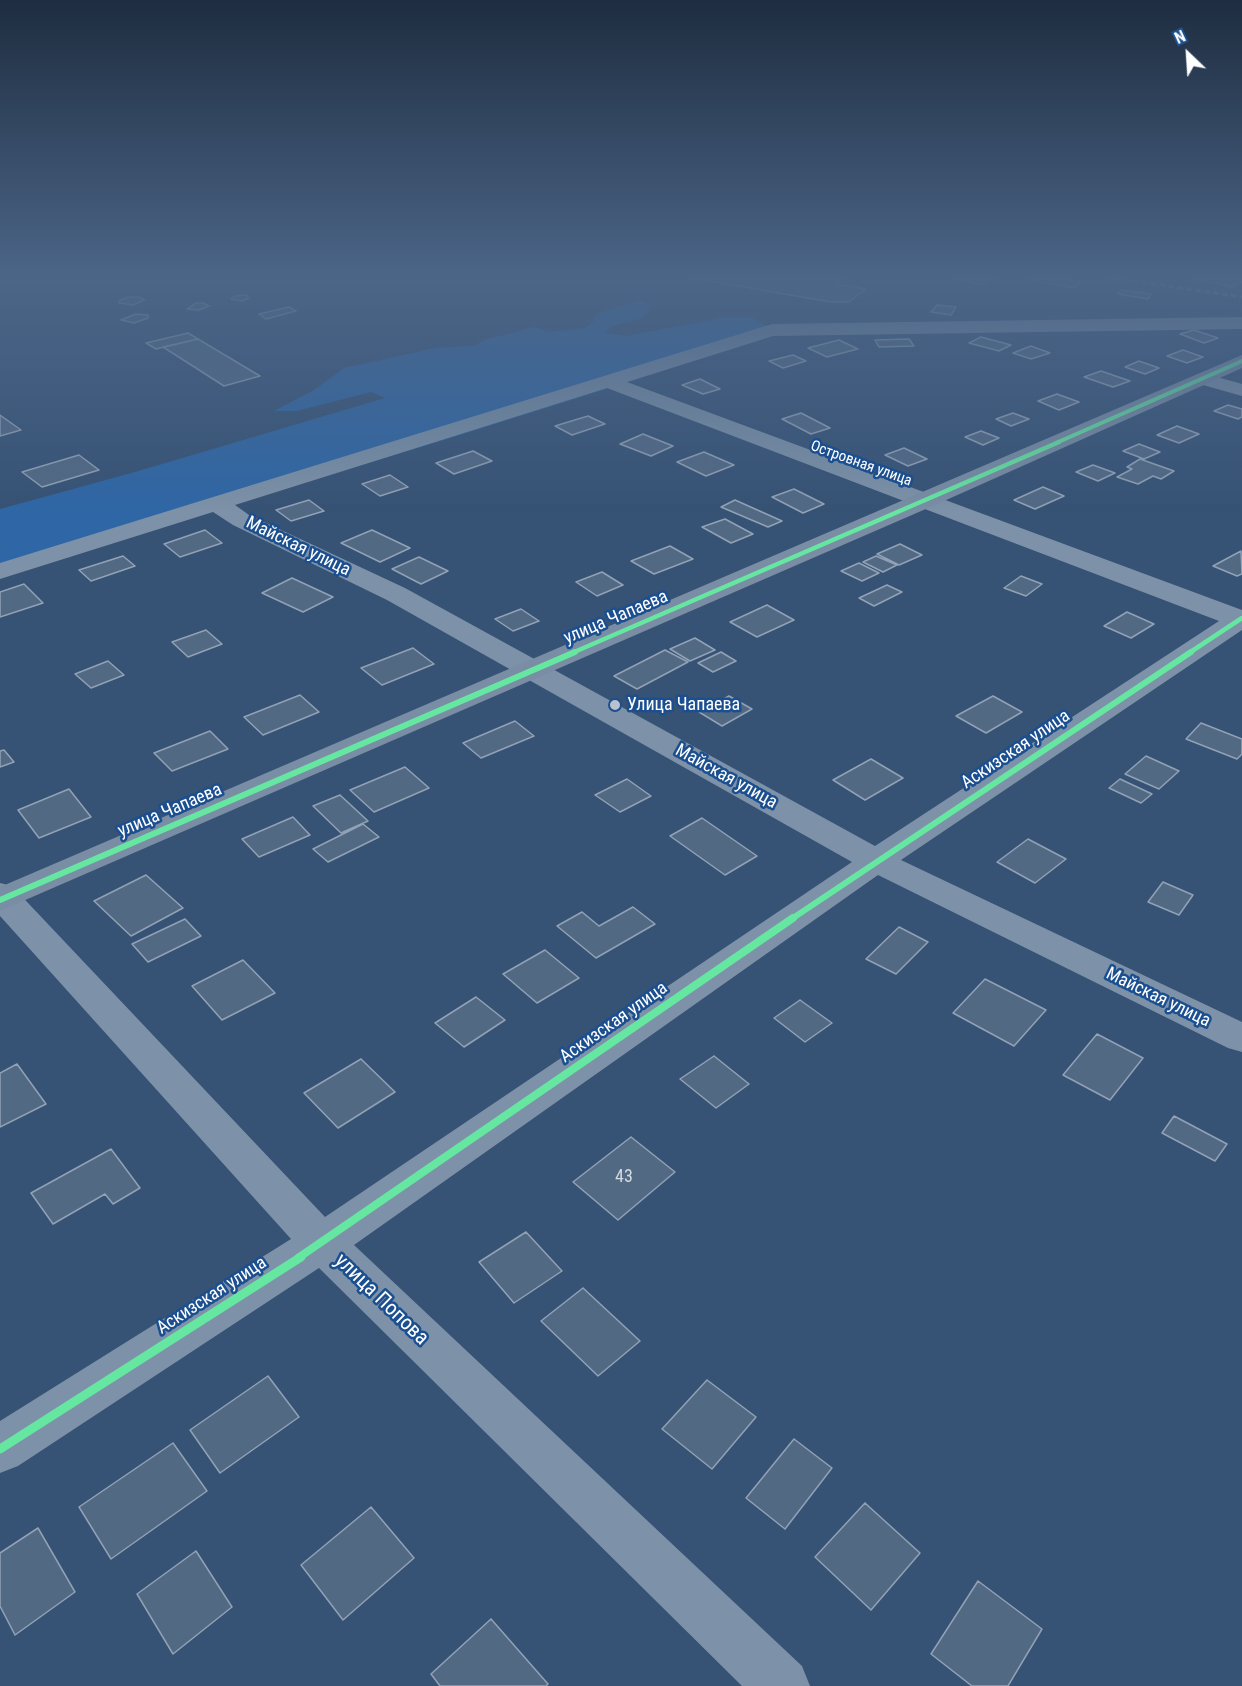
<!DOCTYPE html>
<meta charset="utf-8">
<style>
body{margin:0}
#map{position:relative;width:1242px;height:1686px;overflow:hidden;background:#365274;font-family:"Roboto Condensed",sans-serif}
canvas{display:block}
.north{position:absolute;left:1158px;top:24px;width:60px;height:60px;-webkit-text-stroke:4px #1b4f8f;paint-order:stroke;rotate:335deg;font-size:16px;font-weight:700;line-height:24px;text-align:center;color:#fff}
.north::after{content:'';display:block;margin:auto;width:21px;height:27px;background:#fff;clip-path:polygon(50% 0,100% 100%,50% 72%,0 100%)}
</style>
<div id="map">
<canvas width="1242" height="1686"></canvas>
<div class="north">N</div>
</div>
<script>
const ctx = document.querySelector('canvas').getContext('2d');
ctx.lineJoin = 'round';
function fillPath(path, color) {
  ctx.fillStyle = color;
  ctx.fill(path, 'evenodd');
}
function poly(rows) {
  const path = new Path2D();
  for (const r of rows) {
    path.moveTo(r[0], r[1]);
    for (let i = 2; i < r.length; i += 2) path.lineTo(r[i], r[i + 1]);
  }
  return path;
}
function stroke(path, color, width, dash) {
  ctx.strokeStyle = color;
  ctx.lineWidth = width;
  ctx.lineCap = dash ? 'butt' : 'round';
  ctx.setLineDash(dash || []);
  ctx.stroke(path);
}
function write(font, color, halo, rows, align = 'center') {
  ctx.font = font + ' "Roboto Condensed",sans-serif';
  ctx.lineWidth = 5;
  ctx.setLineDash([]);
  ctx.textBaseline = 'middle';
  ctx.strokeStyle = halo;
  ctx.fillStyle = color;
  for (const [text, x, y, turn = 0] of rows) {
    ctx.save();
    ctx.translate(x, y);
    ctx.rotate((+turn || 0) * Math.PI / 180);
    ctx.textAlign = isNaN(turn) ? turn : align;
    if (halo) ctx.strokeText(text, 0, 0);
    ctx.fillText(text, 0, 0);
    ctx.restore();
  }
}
const green = poly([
 [641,300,650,305,649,311,642,318,612,326,605,333,627,336,726,317,751,317,780,334,457,436,0,575,0,509,135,472,385,398,371,392,296,411,274,411,314,390,344,368,435,348,474,346,484,340,535,327,548,332,585,328,593,322,596,314]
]);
const building = poly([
 [685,277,824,277,842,280,836,284,866,289,849,302,831,302,685,277],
 [953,277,985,277,992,278,981,285,950,278,953,277],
 [1032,277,1052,277,1081,281,1075,288,1028,280,1032,277],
 [1190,277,1242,277,1242,282,1231,287,1190,277],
 [1121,290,1151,294,1148,299,1118,294,1121,290],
 [247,295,249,298,242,301,231,299,235,296,247,295],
 [130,297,139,297,145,300,133,305,119,303,120,300,130,297],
 [196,303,203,303,209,306,199,310,187,309,196,303],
 [937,305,956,307,951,315,931,312,937,305],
 [289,307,296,311,266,319,259,314,289,307],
 [136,314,148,315,148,318,134,323,121,320,136,314],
 [1194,330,1218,338,1204,343,1180,334,1194,330],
 [188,333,198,339,156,349,146,343,188,333],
 [981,337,1011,345,999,351,969,343,981,337],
 [198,339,260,376,224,386,163,347,198,339],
 [909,339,914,346,879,347,875,340,909,339],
 [839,340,858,349,827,357,808,348,839,340],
 [1031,346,1050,353,1031,359,1013,353,1031,346],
 [1183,350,1203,357,1187,363,1167,356,1183,350],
 [793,355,806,361,783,368,769,361,793,355],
 [1139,361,1159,368,1145,374,1125,367,1139,361],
 [1101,371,1130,381,1113,387,1084,377,1101,371],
 [700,379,720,389,703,394,682,385,700,379],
 [1057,394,1079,402,1059,410,1038,401,1057,394],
 [1228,405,1242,409,1242,417,1238,419,1214,411,1228,405],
 [801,413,830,428,811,434,782,419,801,413],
 [1013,413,1029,419,1011,426,996,419,1013,413],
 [0,415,21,430,0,436,0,415],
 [588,416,605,424,572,435,555,426,588,416],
 [1177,426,1199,434,1179,443,1157,435,1177,426],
 [981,431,999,438,983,445,965,437,981,431],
 [643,434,673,446,651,456,620,444,643,434],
 [1139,444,1160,452,1144,459,1123,451,1139,444],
 [904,448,927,459,908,466,885,455,904,448],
 [473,451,492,461,454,474,436,463,473,451],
 [704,452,734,465,706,476,677,462,704,452],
 [79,455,99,470,42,487,22,472,79,455],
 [1140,459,1174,471,1161,479,1153,476,1138,484,1117,477,1132,469,1127,467,1140,459],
 [1093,465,1115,473,1098,481,1076,472,1093,465],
 [390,475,408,487,380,496,362,484,390,475],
 [1043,487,1064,496,1035,509,1014,500,1043,487],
 [794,489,824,504,803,513,772,497,794,489],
 [309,500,324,511,291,521,276,510,309,500],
 [735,500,782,521,768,527,721,507,735,500],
 [725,519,753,534,731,543,702,527,725,519],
 [205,530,222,543,180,557,164,544,205,530],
 [372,530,410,548,380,562,341,543,372,530],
 [900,544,922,555,899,565,877,554,900,544],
 [670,546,693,559,654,574,631,561,670,546],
 [1241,551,1242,574,1237,576,1213,566,1241,551],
 [123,556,135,566,91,581,79,570,123,556],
 [876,556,897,565,883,572,863,562,876,556],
 [419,557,448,571,421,584,392,569,419,557],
 [859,563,879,573,862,581,841,571,859,563],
 [602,572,623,585,597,596,576,582,602,572],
 [1021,576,1042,584,1026,596,1004,588,1021,576],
 [292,578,333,597,303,612,262,593,292,578],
 [24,584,43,603,0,617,0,592,24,584],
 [887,585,902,592,874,606,859,598,887,585],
 [767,605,794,620,757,637,730,622,767,605],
 [521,609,539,621,513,631,495,619,521,609],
 [1127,612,1154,624,1131,638,1104,626,1127,612],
 [206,630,222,644,188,657,172,642,206,630],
 [695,638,715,650,690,661,670,649,695,638],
 [413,648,434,664,382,685,361,668,413,648],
 [665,650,688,662,637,689,614,676,665,650],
 [721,652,736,661,713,672,698,663,721,652],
 [108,661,124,675,91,688,75,674,108,661],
 [300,695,319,712,263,735,244,717,300,695],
 [729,696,752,709,722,726,699,712,729,696],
 [993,696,1022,712,986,733,956,716,993,696],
 [515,721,534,736,481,758,463,743,515,721],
 [1201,723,1242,739,1242,754,1237,759,1186,739,1201,723],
 [210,731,228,749,172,771,154,753,210,731],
 [4,750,14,762,0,767,0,751,4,750],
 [1146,756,1179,771,1159,789,1125,774,1146,756],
 [871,759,903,778,865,800,833,780,871,759],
 [405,767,429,788,374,812,350,790,405,767],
 [627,779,651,796,620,812,595,795,627,779],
 [1120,779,1152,794,1141,803,1109,788,1120,779],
 [69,789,91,817,39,838,18,810,69,789],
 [340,795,368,821,341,833,313,806,340,795],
 [293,817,310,835,259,857,242,839,293,817],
 [702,818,757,856,725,875,670,836,702,818],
 [363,824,379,837,328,862,313,849,363,824],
 [1028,839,1066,859,1035,883,997,862,1028,839],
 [146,875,183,908,131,936,94,901,146,875],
 [1163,882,1193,895,1179,915,1148,902,1163,882],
 [633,907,655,924,596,958,557,926,582,912,599,926,633,907],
 [185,919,201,936,148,962,132,944,185,919],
 [899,927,928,942,896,974,866,959,899,927],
 [545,950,579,978,537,1003,503,974,545,950],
 [243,960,275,993,222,1020,192,986,243,960],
 [985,979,1046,1010,1014,1046,953,1013,985,979],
 [476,997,505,1020,464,1047,435,1023,476,997],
 [800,1000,832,1023,805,1042,774,1018,800,1000],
 [1097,1034,1143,1058,1110,1100,1063,1075,1097,1034],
 [714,1056,749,1084,716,1108,680,1079,714,1056],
 [361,1059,395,1092,338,1128,304,1093,361,1059],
 [17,1064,46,1104,0,1127,0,1073,17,1064],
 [1174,1116,1227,1144,1215,1161,1162,1133,1174,1116],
 [631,1137,675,1172,618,1220,573,1182,631,1137],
 [111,1149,140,1188,113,1204,105,1194,53,1224,31,1193,111,1149],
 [526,1232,562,1271,514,1303,479,1262,526,1232],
 [583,1288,640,1341,598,1376,541,1321,583,1288],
 [268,1376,299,1417,220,1473,190,1430,268,1376],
 [707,1380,756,1417,712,1469,662,1429,707,1380],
 [794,1439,832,1468,785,1529,746,1498,794,1439],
 [173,1443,207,1491,111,1559,79,1507,173,1443],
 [865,1503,920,1553,871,1610,815,1557,865,1503],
 [371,1507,414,1558,343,1620,301,1565,371,1507],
 [38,1528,75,1592,15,1635,0,1606,0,1553,38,1528],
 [196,1551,232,1607,173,1654,137,1594,196,1551],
 [978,1581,1042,1629,1008,1686,972,1686,931,1654,978,1581],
 [491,1619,548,1684,546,1686,440,1686,431,1674,491,1619]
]);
const street = poly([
 [1242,317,1242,329,773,336,627,382,1242,610,1242,630,901,860,1242,1022,1242,1052,1228,1048,878,875,354,1245,802,1666,810,1686,742,1686,319,1268,18,1466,0,1473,0,1421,291,1239,0,916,0,883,12,886,325,1217,852,862,387,600,233,525,213,512,0,579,0,563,772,324,1242,317],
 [607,388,1219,621,875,846,405,588,249,515,235,505,607,388],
 [1203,373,1242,384,1242,396,1196,383,1193,379,1196,375,1203,373]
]);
const secondary = poly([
 [1242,355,1242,368,935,505,0,911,0,887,1242,355]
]);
const rail = poly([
 [1106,277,1242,297]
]);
const cyclewayFar4 = poly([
 [1056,443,1242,361]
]);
const cyclewayFar3 = poly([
 [572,653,1059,442],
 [1189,653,1242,618]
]);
const cyclewayFar2 = poly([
 [0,900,575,652],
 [790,920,1191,652]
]);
const cyclewayFar1 = poly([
 [298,1258,793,918]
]);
const cycleway = poly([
 [0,1449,301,1257]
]);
const markers = [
 [615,705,6,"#b9c2ce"]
];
const farStreetnames = [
 ["Островная улица",861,464,20]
];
const streetNames = [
 ["Майская улица",298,547,26],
 ["улица Чапаева",616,618,-23],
 ["Аскизская улица",1016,750,-34],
 ["Майская улица",726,777,29],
 ["улица Чапаева",170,811,-23],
 ["Майская улица",1158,998,26],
 ["Аскизская улица",614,1023,-35],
 ["Аскизская улица",212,1296,-33]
];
const poiNames = [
 ["Улица Чапаева",627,705]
];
const nearNumbernames = [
 ["43",624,1177]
];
const nearStreetnames = [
 ["улица Попова",381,1300,44]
];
fillPath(green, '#2f66a5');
fillPath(building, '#526984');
stroke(building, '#92a2b6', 1.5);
fillPath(street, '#7d92a8');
fillPath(secondary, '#798da4');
stroke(rail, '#7e92a7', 3, [6, 3]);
stroke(cyclewayFar4, '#66e7a1', 4);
stroke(cyclewayFar3, '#66e7a1', 4.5);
stroke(cyclewayFar2, '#66e7a1', 6);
stroke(cyclewayFar1, '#66e7a1', 8);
stroke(cycleway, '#66e7a1', 9);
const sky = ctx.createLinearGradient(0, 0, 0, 513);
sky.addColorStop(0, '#1e2d40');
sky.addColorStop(0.54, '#4c6688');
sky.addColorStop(1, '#4c668800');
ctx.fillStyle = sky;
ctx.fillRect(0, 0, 1242, 513);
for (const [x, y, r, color] of markers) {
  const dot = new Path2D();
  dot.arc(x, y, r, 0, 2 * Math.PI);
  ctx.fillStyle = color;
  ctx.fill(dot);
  stroke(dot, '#1b4f8f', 2);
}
write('15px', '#fff', '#1b4f8f', farStreetnames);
write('18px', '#fff', '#1b4f8f', streetNames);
write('18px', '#fff', '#1b4f8f', poiNames, 'left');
write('18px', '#d4dae0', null, nearNumbernames);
write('21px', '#fff', '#1b4f8f', nearStreetnames);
</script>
